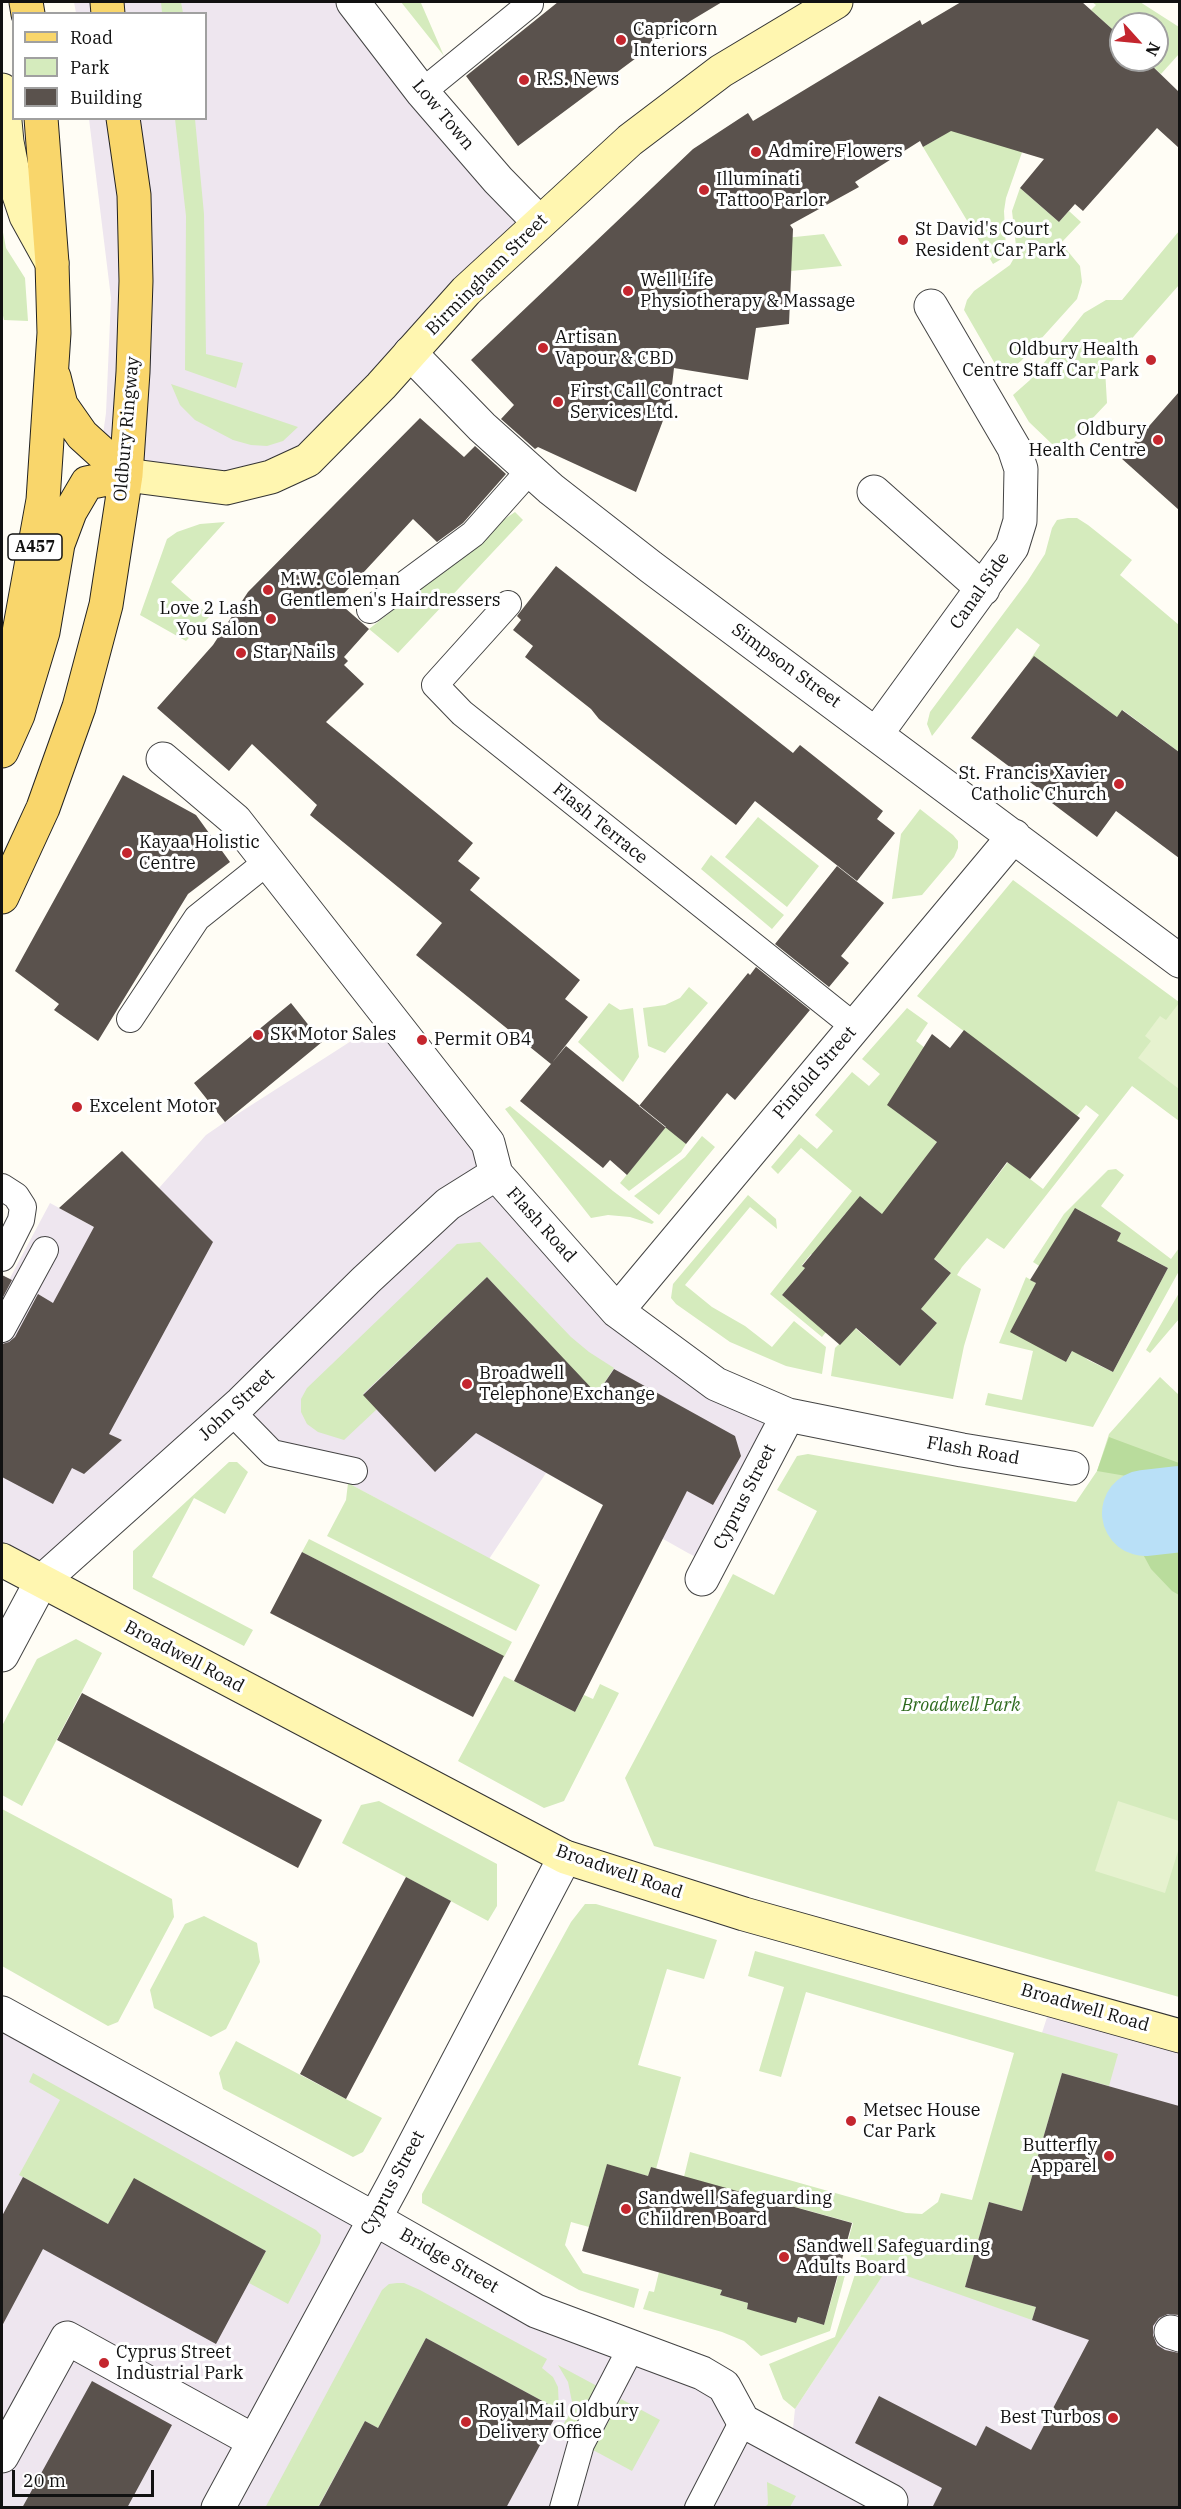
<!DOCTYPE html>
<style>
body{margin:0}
#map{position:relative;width:1181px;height:2509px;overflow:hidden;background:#fffdf5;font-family:"IBM Plex Serif",serif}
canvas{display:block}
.frame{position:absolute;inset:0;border:3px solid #111;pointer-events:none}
.legend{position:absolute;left:12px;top:12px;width:195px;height:108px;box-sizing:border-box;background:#fff;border:2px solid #a0a0a0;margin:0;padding:8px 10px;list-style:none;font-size:18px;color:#111}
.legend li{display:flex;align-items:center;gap:12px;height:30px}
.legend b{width:30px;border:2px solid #a0a0a0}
.north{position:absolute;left:1109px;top:12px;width:60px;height:60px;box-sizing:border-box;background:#fff;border:2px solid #a0a0a0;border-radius:50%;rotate:117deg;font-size:16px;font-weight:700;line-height:24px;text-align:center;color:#111}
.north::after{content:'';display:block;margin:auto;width:21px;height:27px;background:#c4262e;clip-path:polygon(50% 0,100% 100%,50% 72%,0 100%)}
.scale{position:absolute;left:12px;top:2470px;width:142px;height:27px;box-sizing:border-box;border:3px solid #111;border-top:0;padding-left:8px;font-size:18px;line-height:21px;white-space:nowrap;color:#111;-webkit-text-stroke:4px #fff;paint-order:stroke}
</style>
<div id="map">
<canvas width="1181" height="2509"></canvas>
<div class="frame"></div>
<ul class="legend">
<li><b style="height:8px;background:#f9d66b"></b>Road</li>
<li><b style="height:16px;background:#d5ebbd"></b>Park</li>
<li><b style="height:16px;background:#5a524d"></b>Building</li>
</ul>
<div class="north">N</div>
<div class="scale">20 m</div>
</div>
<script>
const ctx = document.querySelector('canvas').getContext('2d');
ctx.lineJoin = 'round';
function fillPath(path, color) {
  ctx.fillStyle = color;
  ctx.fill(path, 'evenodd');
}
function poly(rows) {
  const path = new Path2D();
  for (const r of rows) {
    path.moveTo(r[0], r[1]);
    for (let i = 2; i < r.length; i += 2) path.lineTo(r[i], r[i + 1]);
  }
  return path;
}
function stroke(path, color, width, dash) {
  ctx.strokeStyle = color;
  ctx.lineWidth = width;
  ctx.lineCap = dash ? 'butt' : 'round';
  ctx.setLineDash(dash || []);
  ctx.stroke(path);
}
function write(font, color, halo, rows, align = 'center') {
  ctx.font = font + ' "IBM Plex Serif",serif';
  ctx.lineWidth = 6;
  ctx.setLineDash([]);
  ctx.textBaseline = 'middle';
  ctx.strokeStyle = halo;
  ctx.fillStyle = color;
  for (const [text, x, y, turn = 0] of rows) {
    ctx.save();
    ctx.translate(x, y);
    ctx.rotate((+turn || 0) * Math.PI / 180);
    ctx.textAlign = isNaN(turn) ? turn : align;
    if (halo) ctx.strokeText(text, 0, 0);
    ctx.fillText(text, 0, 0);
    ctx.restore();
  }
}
const industrial = poly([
 [74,2,364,2,539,222,271,477,98,470,106,413,111,298,89,119,206,118,206,14,76,13],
 [386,1014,617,1311,788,1415,710,1564,688,1553,546,1473,489,1559,348,1483,354,1471,272,1453,231,1411,41,1582,2,1560,2,1293,50,1203,94,1227,159,1188,206,1135,225,1122,359,1036],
 [1053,1999,1179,2036,1179,2507,2,2507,2,2030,632,2346,791,2448,795,2409,907,2238,969,2257]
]);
const green = poly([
 [161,2,181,2,183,13,162,13],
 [401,2,424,2,421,3,444,56],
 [1092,2,1140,2,1179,27,1179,54,1161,74,1146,60,1157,60,1157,24,1121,24,1121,37,1091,10,1096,5],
 [175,119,195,119,204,214,206,354,243,363,236,388,185,370,186,216],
 [959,119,1026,141,1006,198,1004,211,1006,250,1005,257,993,264,923,147,942,136],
 [1020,188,1059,222,1069,211,1081,222,1061,243,1080,266,1082,282,1077,299,1021,361,1002,376,964,310,967,300,974,291,1010,265,1014,258,1016,246,1012,211],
 [2,227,6,248,25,278,28,321,4,320,2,311],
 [1179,231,1179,285,1105,369,1107,403,1074,438,1063,443,1052,444,1029,422,1013,395,1030,380,1084,313,1106,300,1122,300],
 [824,234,842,266,791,271,746,242],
 [171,384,298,427,283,441,267,446,251,445,233,440,195,420,180,405],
 [515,512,523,520,398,653,369,629,453,563,490,529],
 [1068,518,1077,518,1088,525,1132,560,1120,575,1179,625,1179,752,1123,710,1117,717,1090,697,1086,702,1030,660,1040,645,1017,628,932,736,927,724,930,712,1027,582,1045,554,1052,528,1057,520],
 [225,522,171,582,210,616,186,641,140,615,167,539,177,532,200,524],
 [920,809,953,835,958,841,958,848,954,857,922,895,892,899,901,834],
 [758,817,819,866,787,907,725,857],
 [711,855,784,915,772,929,701,869],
 [1013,880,1179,1002,1179,1121,1132,1086,1004,1249,987,1238,962,1267,957,1275,981,1289,964,1346,953,1399,831,1376,835,1348,855,1328,900,1366,937,1323,921,1309,951,1273,864,1199,845,1214,836,1225,839,1228,815,1257,811,1254,802,1265,805,1268,782,1295,826,1332,822,1337,770,1294,852,1191,801,1148,778,1174,771,1167,799,1134,817,1149,833,1131,815,1115,852,1072,869,1086,880,1074,862,1059,907,1008,928,1023,916,1041,934,1055,893,1109,937,1142,916,1170,970,1211,1008,1162,1043,1189,1099,1115,1086,1105,1077,1116,917,996],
 [689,987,708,1003,665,1053,648,1046,643,1008,665,1005,680,998],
 [609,1003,620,1010,633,1008,639,1057,623,1082,578,1042],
 [510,1106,613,1191,654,1222,652,1224,630,1217,608,1215,591,1218,505,1109],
 [666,1127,686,1144,681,1152,629,1191,620,1183],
 [702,1136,715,1147,659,1215,634,1196,685,1157],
 [1116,1169,1124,1175,1101,1206,1171,1259,1179,1248,1179,1271,1093,1427,985,1405,988,1393,1022,1400,1033,1351,999,1343,1026,1277,1036,1283,1011,1331,1066,1362,1074,1348,1088,1360,1113,1372,1168,1268,1144,1255,1115,1244,1121,1233,1077,1209,1044,1269,1033,1262,1064,1214,1108,1170],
 [748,1195,776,1219,777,1229,750,1207,685,1285,712,1307,745,1326,772,1347,794,1321,826,1347,822,1374,786,1366,730,1342,676,1304,671,1298,673,1284],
 [480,1242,571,1337,589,1352,614,1368,592,1402,559,1354,487,1277,363,1394,377,1409,344,1440,318,1432,307,1424,301,1412,301,1399,307,1388,457,1244],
 [1179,1293,1179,1319,1150,1353,1146,1350],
 [1160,1377,1179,1395,1179,1997,654,1846,625,1778,733,1574,774,1595,817,1511,777,1490,797,1456,808,1454,1076,1502,1097,1471,1109,1434],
 [229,1462,237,1462,248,1472,225,1514,194,1498,152,1577,253,1630,244,1646,133,1589,133,1551],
 [348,1483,540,1585,516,1631,327,1536,346,1500],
 [309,1539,512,1642,504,1657,302,1552],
 [76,1639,102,1653,22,1806,2,1795,2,1726,37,1659],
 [504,1676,575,1712,584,1695,593,1699,600,1684,619,1693,564,1801,544,1808,458,1761],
 [379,1801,497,1864,497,1906,488,1921,342,1843,361,1805],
 [2,1809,172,1899,174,1917,118,2022,108,2026,2,1966],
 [585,1904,596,1904,717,1940,704,1979,667,1969,638,2065,681,2077,656,2169,651,2167,648,2176,607,2165,589,2227,571,2222,565,2245,583,2273,639,2289,634,2308,579,2290,422,2203,422,2194,571,1922],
 [204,1916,257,1943,260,1962,226,2029,211,2037,154,2008,150,1990,185,1924],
 [755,1951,1118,2054,1109,2086,1062,2073,1022,2211,989,2202,965,2287,1036,2307,1032,2320,887,2269,795,2409,783,2399,769,2364,835,2337,863,2249,847,2244,853,2223,749,2194,682,2185,690,2152,906,2213,922,2214,938,2202,941,2193,972,2200,1014,2053,806,1992,781,2077,759,2071,784,1987,748,1976],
 [236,2041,382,2118,363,2152,353,2157,223,2089,219,2073],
 [33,2073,316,2230,321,2235,320,2243,288,2304,249,2283,266,2251,134,2179,108,2224,19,2175,60,2100,29,2082],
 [842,2263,848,2264,830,2331,761,2356,744,2341,722,2332,643,2309,649,2291,654,2292,659,2272,722,2290,720,2295,748,2303,747,2309,798,2317,824,2325],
 [397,2283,404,2283,420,2290,547,2359,542,2368,553,2377,558,2387,559,2410,426,2338,378,2428,365,2421,318,2507,265,2508,382,2290,389,2284],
 [558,2365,597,2386,569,2437,559,2432,571,2411,572,2402,568,2382],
 [621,2399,660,2420,632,2471,593,2450],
 [767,2482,796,2496,790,2507,765,2507,768,2504]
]);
const forest = poly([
 [1109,1437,1179,1463,1179,1595,1172,1591,1151,1569,1138,1545,1138,1478,1097,1471]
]);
const pitch = poly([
 [1179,1003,1179,1089,1138,1058,1151,1041,1145,1036,1160,1016,1166,1020],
 [1118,1801,1179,1821,1179,1848,1165,1893,1095,1871]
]);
const river = poly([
 [1145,1513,1180,1509]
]);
const building = poly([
 [558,2,722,2,667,35,518,146,466,76],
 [961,2,1082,2,1121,37,1121,60,1146,60,1179,92,1179,148,1157,128,1083,211,1075,204,1059,222,1020,188,1044,159,951,131,923,147,920,141,855,182,859,187,790,225,793,229,789,324,756,328,748,380,674,368,670,402,636,492,538,447,535,449,501,419,514,405,471,360,693,149,748,113,753,121,920,20,922,25],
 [1179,392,1179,510,1121,458],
 [420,418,464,457,475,446,506,474,463,523,437,542,413,519,337,601,369,629,344,657,348,661,344,665,364,684,326,722,473,843,458,861,480,878,470,890,580,980,565,999,588,1017,551,1064,416,955,442,923,310,815,317,805,252,744,229,771,157,708,213,645,248,592],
 [556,566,793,753,800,745,883,811,877,819,895,833,857,881,755,801,736,825,599,719,591,709,525,657,533,646,513,630,521,620,517,616],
 [1034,656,1117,717,1122,710,1179,752,1179,858,1116,811,1097,837,1048,800,1050,797,971,738],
 [123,775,196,815,230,862,188,894,98,1041,54,1010,59,1004,15,971],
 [837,866,884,903,841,956,849,963,829,987,775,944],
 [756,967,810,1010,735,1100,727,1093,686,1144,639,1106,748,973,750,975],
 [291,1003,322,1042,225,1122,194,1083],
 [964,1030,1080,1118,1030,1179,1007,1162,934,1259,951,1273,921,1309,937,1323,900,1366,856,1328,840,1345,782,1295,805,1268,802,1266,860,1196,882,1214,937,1142,887,1105,932,1034,950,1048],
 [566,1046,666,1127,627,1175,610,1160,603,1168,520,1101],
 [122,1151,213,1242,109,1434,122,1440,84,1474,72,1468,53,1504,2,1477,2,1344,9,1342,15,1337,38,1294,53,1303,94,1227,59,1208],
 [1075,1208,1121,1233,1117,1241,1168,1268,1113,1372,1072,1351,1066,1362,1010,1332,1036,1283,1030,1280],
 [2,1275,12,1280,2,1299],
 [487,1277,597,1394,614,1369,735,1436,741,1456,713,1505,687,1491,575,1712,514,1681,603,1505,476,1433,435,1472,363,1395],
 [302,1552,504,1656,473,1717,270,1613],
 [82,1693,322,1820,298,1868,57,1740],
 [406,1877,451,1901,346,2099,300,2074],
 [1062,2073,1179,2106,1179,2315,1168,2314,1159,2318,1153,2326,1153,2335,1157,2345,1165,2350,1179,2353,1179,2508,932,2508,942,2488,855,2443,879,2396,976,2446,986,2426,1031,2450,1089,2340,1032,2320,1036,2307,965,2287,989,2202,1022,2211],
 [607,2164,648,2176,651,2167,852,2223,824,2325,798,2317,796,2323,747,2309,748,2303,720,2295,722,2290,582,2251],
 [23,2177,108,2224,134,2178,266,2251,216,2344,43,2249,2,2326,2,2216],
 [426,2338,559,2410,506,2508,318,2508,365,2421,378,2428],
 [92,2381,172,2425,127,2508,22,2508]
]);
const lane = poly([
 [422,92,530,4],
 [508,604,435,685,462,713,855,1027],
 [370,610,473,534,530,470],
 [130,1019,197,918,267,862],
 [2,1187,16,1196,23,1207,21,1220,2,1258],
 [2,1329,45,1250],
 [231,1411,272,1453,354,1471],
 [563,2508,581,2444,632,2346],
 [698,2508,743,2421]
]);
const street = poly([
 [353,2,422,92,498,180,539,222],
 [410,353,482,427,551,489,651,567,1180,961],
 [874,492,983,589],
 [877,733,1012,547,1020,521,1021,469,1014,448,931,306],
 [163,759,235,820,488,1143,496,1174,617,1311,716,1384,788,1415,962,1450,1072,1468],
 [617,1311,1014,836],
 [702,1579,788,1415],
 [2,1655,41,1582,241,1403,366,1280,448,1204,496,1174],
 [2,2013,375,2219,536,2311,702,2373,724,2386,743,2421,891,2501],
 [1171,2332,1180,2335],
 [2,2456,67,2338,254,2441],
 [218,2508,393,2185,565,1857]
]);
const secondary = poly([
 [2,90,7,142,15,183,26,216,52,263],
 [126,475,226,488,271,477,308,460,381,386,466,291,630,140,721,71,836,2],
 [2,1560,565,1857,744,1914,1180,2036]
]);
const primary = poly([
 [26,2,28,14],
 [107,2,108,14],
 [54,377,61,405,82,435,126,475],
 [2,726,43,500,54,333,52,263,41,118],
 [2,751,18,715,43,632,58,544,70,512,87,483,126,475],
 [2,897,43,808,79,707,106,605,126,475,133,372,136,281,134,195,123,118]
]);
const markers = [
 [621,40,6,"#c4262e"],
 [524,80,6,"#c4262e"],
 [756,152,6,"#c4262e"],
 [704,190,6,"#c4262e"],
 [903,240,6,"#c4262e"],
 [628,291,6,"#c4262e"],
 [543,348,6,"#c4262e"],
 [1151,360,6,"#c4262e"],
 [558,402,6,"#c4262e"],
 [1158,440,6,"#c4262e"],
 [268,590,6,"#c4262e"],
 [271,619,6,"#c4262e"],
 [241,653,6,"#c4262e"],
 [1119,784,6,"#c4262e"],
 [127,853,6,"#c4262e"],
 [258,1035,6,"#c4262e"],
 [422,1040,6,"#c4262e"],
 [77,1107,6,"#c4262e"],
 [467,1384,6,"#c4262e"],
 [851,2121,6,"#c4262e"],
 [1109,2156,6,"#c4262e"],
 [626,2209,6,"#c4262e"],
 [784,2257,6,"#c4262e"],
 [104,2363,6,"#c4262e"],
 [1113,2418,6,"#c4262e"],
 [466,2422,6,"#c4262e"]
];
const shields = [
 [35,547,54]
];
const shieldNames = [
 ["A457",35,547]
];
const poiNames = [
 ["Capricorn",633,30],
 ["Interiors",633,51],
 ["R.S. News",536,80],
 ["Admire Flowers",768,152],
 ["Illuminati",716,180],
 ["Tattoo Parlor",716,201],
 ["St David's Court",915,230],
 ["Resident Car Park",915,251],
 ["Well Life",640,281],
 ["Physiotherapy & Massage",640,302],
 ["Artisan",555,338],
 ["Vapour & CBD",555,359],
 ["Oldbury Health",1139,350,"right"],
 ["Centre Staff Car Park",1139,371,"right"],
 ["First Call Contract",570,392],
 ["Services Ltd.",570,413],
 ["Oldbury",1146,430,"right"],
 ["Health Centre",1146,451,"right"],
 ["M.W. Coleman",280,580],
 ["Gentlemen's Hairdressers",280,601],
 ["Love 2 Lash",259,609,"right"],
 ["You Salon",259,630,"right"],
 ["Star Nails",253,653],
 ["St. Francis Xavier",1107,774,"right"],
 ["Catholic Church",1107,795,"right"],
 ["Kayaa Holistic",139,843],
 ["Centre",139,864],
 ["SK Motor Sales",270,1035],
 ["Permit OB4",434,1040],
 ["Excelent Motor",89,1107],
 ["Broadwell",479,1374],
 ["Telephone Exchange",479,1395],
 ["Metsec House",863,2111],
 ["Car Park",863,2132],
 ["Butterfly",1097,2146,"right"],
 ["Apparel",1097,2167,"right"],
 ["Sandwell Safeguarding",638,2199],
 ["Children Board",638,2220],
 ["Sandwell Safeguarding",796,2247],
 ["Adults Board",796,2268],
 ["Cyprus Street",116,2353],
 ["Industrial Park",116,2374],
 ["Royal Mail Oldbury",478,2412],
 ["Delivery Office",478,2433],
 ["Best Turbos",1101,2418,"right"]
];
const streetNames = [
 ["Low Town",443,115,50],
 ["Birmingham Street",487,275,-45],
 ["Oldbury Ringway",127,429,-85],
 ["Canal Side",980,591,-55],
 ["Simpson Street",786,666,36],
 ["Flash Terrace",600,824,39],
 ["Pinfold Street",815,1073,-49],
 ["Flash Road",541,1225,48],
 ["John Street",237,1405,-43],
 ["Flash Road",973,1451,10],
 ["Cyprus Street",745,1497,-63],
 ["Broadwell Road",184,1657,28],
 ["Broadwell Road",619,1872,19],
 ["Broadwell Road",1085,2008,16],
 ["Cyprus Street",393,2183,-62],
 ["Bridge Street",449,2261,30]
];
const parkNames = [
 ["Broadwell Park",961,1706]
];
fillPath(industrial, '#eee6ef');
fillPath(green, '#d5ebbd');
fillPath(forest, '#b9dc9c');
fillPath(pitch, '#e6f2cf');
stroke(river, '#b9e0f7', 86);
fillPath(building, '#5a524d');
stroke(lane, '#444', 28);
stroke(street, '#444', 35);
stroke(secondary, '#333', 35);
stroke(primary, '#222', 35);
stroke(lane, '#fff', 26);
stroke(street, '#fff', 33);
stroke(secondary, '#fff6b0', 33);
stroke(primary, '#f9d66b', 33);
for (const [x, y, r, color] of markers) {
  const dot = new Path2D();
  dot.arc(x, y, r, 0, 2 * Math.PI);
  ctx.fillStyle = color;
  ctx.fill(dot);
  stroke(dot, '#fff', 2);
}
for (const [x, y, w] of shields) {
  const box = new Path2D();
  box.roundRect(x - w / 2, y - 13, w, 26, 4.5);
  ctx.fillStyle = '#fff';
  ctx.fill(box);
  stroke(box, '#111', 1.5);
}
write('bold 16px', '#111', null, shieldNames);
write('18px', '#111', '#fff', poiNames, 'left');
write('18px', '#111', '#fff', streetNames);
write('italic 18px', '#2f6b1f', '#fff', parkNames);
</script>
